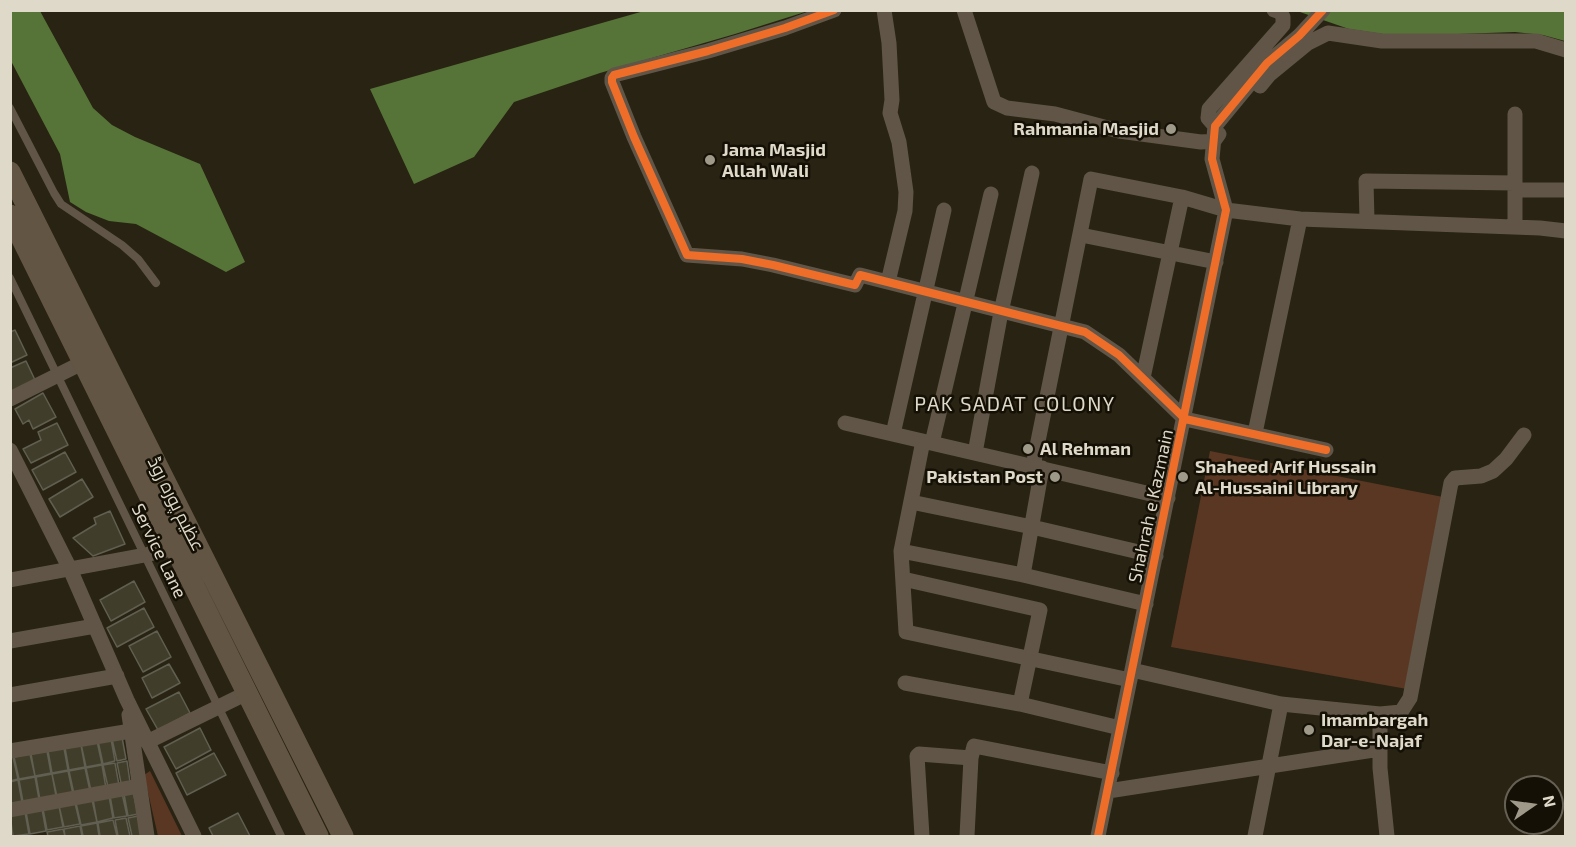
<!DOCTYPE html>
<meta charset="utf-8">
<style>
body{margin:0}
#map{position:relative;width:1576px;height:847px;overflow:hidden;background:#282313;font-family:"Exo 2",sans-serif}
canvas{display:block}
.frame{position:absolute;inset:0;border:12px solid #dfd9c9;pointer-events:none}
.north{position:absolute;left:1504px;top:775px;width:60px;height:60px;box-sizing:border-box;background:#141005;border:2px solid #656053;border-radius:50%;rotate:77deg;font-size:16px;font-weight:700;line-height:24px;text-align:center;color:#dfd9c9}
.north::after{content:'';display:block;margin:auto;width:21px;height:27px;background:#9f9989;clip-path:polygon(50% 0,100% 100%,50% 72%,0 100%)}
</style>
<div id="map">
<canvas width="1576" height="847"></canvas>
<div class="frame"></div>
<div class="north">N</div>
</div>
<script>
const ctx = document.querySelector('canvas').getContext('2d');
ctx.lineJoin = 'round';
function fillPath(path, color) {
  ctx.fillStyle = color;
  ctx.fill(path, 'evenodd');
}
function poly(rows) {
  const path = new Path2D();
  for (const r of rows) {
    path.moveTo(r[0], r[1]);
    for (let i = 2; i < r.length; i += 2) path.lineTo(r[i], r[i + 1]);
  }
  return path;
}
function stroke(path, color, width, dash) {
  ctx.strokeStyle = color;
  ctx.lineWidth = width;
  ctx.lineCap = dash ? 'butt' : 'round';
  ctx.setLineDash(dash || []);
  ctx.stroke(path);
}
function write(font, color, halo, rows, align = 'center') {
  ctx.font = font + ' "Exo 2",Cairo,sans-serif';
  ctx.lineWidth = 5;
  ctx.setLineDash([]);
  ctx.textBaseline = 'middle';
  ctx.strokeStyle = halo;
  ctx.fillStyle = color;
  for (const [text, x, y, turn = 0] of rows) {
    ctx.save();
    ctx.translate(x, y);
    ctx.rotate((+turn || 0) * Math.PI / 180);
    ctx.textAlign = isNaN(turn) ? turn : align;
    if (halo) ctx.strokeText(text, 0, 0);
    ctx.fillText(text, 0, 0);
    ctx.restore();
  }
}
const green = poly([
 [1210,451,1443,497,1407,689,1171,647],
 [150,771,182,836,158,836,144,775]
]);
const water = poly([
 [10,11,40,11,93,108,112,125,135,137,200,164,245,262,226,272,136,224,109,221,86,212,70,202,60,154,11,61],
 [644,11,808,11,735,34,600,73,514,102,474,157,414,184,370,89],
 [1297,11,1565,11,1565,41,1543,35,1515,32,1430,35,1383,34,1349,29]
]);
const building = poly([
 [15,330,27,355,10,363,10,332,15,330],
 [26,361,36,382,10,394,10,368,26,361],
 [43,393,56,417,33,429,29,420,23,424,15,409,43,393],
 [57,423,68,445,31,463,23,449,41,440,38,432,57,423],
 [65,452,76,472,43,490,32,470,65,452],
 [82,479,93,497,60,517,49,499,82,479],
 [110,511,125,544,93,556,73,538,96,524,94,518,110,511],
 [134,581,145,602,111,621,100,600,134,581],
 [144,608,154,627,117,647,107,628,144,608],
 [157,631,171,657,143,672,129,646,157,631],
 [169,664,180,683,152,698,142,678,169,664],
 [179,692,190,713,158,730,146,709,179,692],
 [200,728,211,750,176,769,164,747,200,728],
 [122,737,126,759,117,761,112,739,122,737],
 [111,739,115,761,103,764,98,741,111,739],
 [97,741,102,764,86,767,81,744,97,741],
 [81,745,85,767,69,770,65,748,81,745],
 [64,748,68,770,52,773,48,751,64,748],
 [47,751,51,773,35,776,31,754,47,751],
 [214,753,226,775,187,795,176,773,214,753],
 [30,754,35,776,19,779,14,757,30,754],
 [10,757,13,757,18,779,10,781,10,757],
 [127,761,130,782,121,783,117,763,127,761],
 [115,763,119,785,108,787,103,765,115,763],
 [102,765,106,788,91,791,86,768,102,765],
 [85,768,90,791,74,794,69,771,85,768],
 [68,771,73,794,57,797,52,774,68,771],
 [52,774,56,796,40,800,36,777,52,774],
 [35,777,39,799,23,802,19,780,35,777],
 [18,780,22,802,10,804,10,782,18,780],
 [133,792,138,814,128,816,124,794,133,792],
 [122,793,127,816,114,818,110,796,122,793],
 [109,796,113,818,97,822,93,799,109,796],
 [92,800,97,822,81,825,76,803,92,800],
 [75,803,80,824,64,827,59,806,75,803],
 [59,806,63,827,47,830,43,809,59,806],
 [42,809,46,831,30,834,26,812,42,809],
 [25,812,29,834,13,836,10,815,25,812],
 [238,813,250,836,213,836,209,828,238,813],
 [138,816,142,836,132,836,128,818,138,816],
 [126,818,130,836,118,836,115,820,126,818],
 [113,820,117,836,100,836,98,823,113,820],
 [97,823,99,836,83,836,81,826,97,823],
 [80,826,82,836,65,836,64,829,80,826],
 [63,829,65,836,48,836,47,832,63,829]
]);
const service = poly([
 [10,108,54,193,61,204,122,245,138,259,156,283],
 [10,278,281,836]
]);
const minor = poly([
 [834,10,785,28,708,51,614,75,612,78,612,82,634,137,687,255,742,259,773,265,855,285,860,275,1085,332,1119,355,1185,419,1326,450],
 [884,10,889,43,892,100,890,113,899,142,906,192,905,211,888,282],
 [964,10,994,102,1007,108,1055,114,1119,131,1201,142,1214,141,1219,134],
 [1260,86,1269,75,1308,43,1328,33,1382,41,1536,41,1566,50],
 [1515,114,1515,227],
 [1215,126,1208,118,1209,109,1283,25,1283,17,1280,12,1274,10],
 [1515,190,1566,190],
 [1367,220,1366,181,1515,183],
 [1081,235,1216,262],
 [1143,378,1182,197],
 [10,399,84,362],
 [845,423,1168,498],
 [1255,433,1300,219],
 [893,434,944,210],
 [923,441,901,551,906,632,1130,680],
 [932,443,991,194],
 [10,450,70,569,127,700,194,836],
 [975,453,1001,312,1032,173],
 [1033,466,1091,179,1182,197,1226,210,1300,219,1540,228,1566,231],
 [911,502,1032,527,1156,556],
 [901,551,1023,575,1146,604],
 [1023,575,1042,468],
 [903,579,1040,610,1020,704],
 [10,580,145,555,184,546],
 [10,641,95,626],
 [1132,670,1281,704,1380,714,1401,712,1410,698,1451,483,1455,478,1481,476,1493,471,1506,459,1524,435],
 [905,683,1020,704,1120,728],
 [10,695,117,676],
 [1380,714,1380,768,1387,836],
 [129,715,147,836],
 [147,742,247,693],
 [10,751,131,731],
 [1108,791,1380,749],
 [10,810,139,786],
 [922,836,917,756,919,754,971,758],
 [967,836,971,758,974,746,1112,773],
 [1098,836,1226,210,1212,159,1215,126,1267,63,1299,36,1323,10],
 [1255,836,1281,704]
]);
const secondary = poly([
 [10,172,343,836],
 [10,215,318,836]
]);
const cycleway = poly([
 [834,10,785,28,708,51,614,75,612,78,612,82,634,137,687,255,742,259,773,265,855,285,860,275,1085,332,1119,355,1185,419,1326,450],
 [1098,836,1226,210,1212,159,1215,126,1267,63,1299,36,1323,10]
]);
const markers = [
 [1171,129,6,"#9f9989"],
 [710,160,6,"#9f9989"],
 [1028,449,6,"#9f9989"],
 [1055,477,6,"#9f9989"],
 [1183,477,6,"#9f9989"],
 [1309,730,6,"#9f9989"]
];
const poiNames = [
 ["Rahmania Masjid",1159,129,"right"],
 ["Jama Masjid",722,150],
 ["Allah Wali",722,171],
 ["Al Rehman",1040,449],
 ["Shaheed Arif Hussain",1195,467],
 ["Al-Hussaini Library",1195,488],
 ["Pakistan Post",1043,477,"right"],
 ["Imambargah",1321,720],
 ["Dar-e-Najaf",1321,741]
];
const streetNames = [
 ["عظیم پورہ روڈ",176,504,63],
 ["Shahrah e Kazmain",1151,506,-78],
 ["Service Lane",159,551,64]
];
const neighbourhoodNames = [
 ["PAK SADAT COLONY",1015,404]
];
fillPath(green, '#5a3723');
fillPath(water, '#567437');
fillPath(building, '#403e2b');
stroke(building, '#615f51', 1.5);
stroke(service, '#605546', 8);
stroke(minor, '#605546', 15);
stroke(secondary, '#635543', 21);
stroke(cycleway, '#ee6e29', 8);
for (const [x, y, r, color] of markers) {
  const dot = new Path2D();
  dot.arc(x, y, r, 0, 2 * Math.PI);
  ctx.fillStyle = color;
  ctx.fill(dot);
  stroke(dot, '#141005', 2);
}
write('bold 18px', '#dfd9c9', '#141005', poiNames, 'left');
write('18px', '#dfd9c9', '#141005', streetNames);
ctx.letterSpacing = '1.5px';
write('20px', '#dfd9c9', '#141005', neighbourhoodNames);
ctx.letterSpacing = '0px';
</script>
